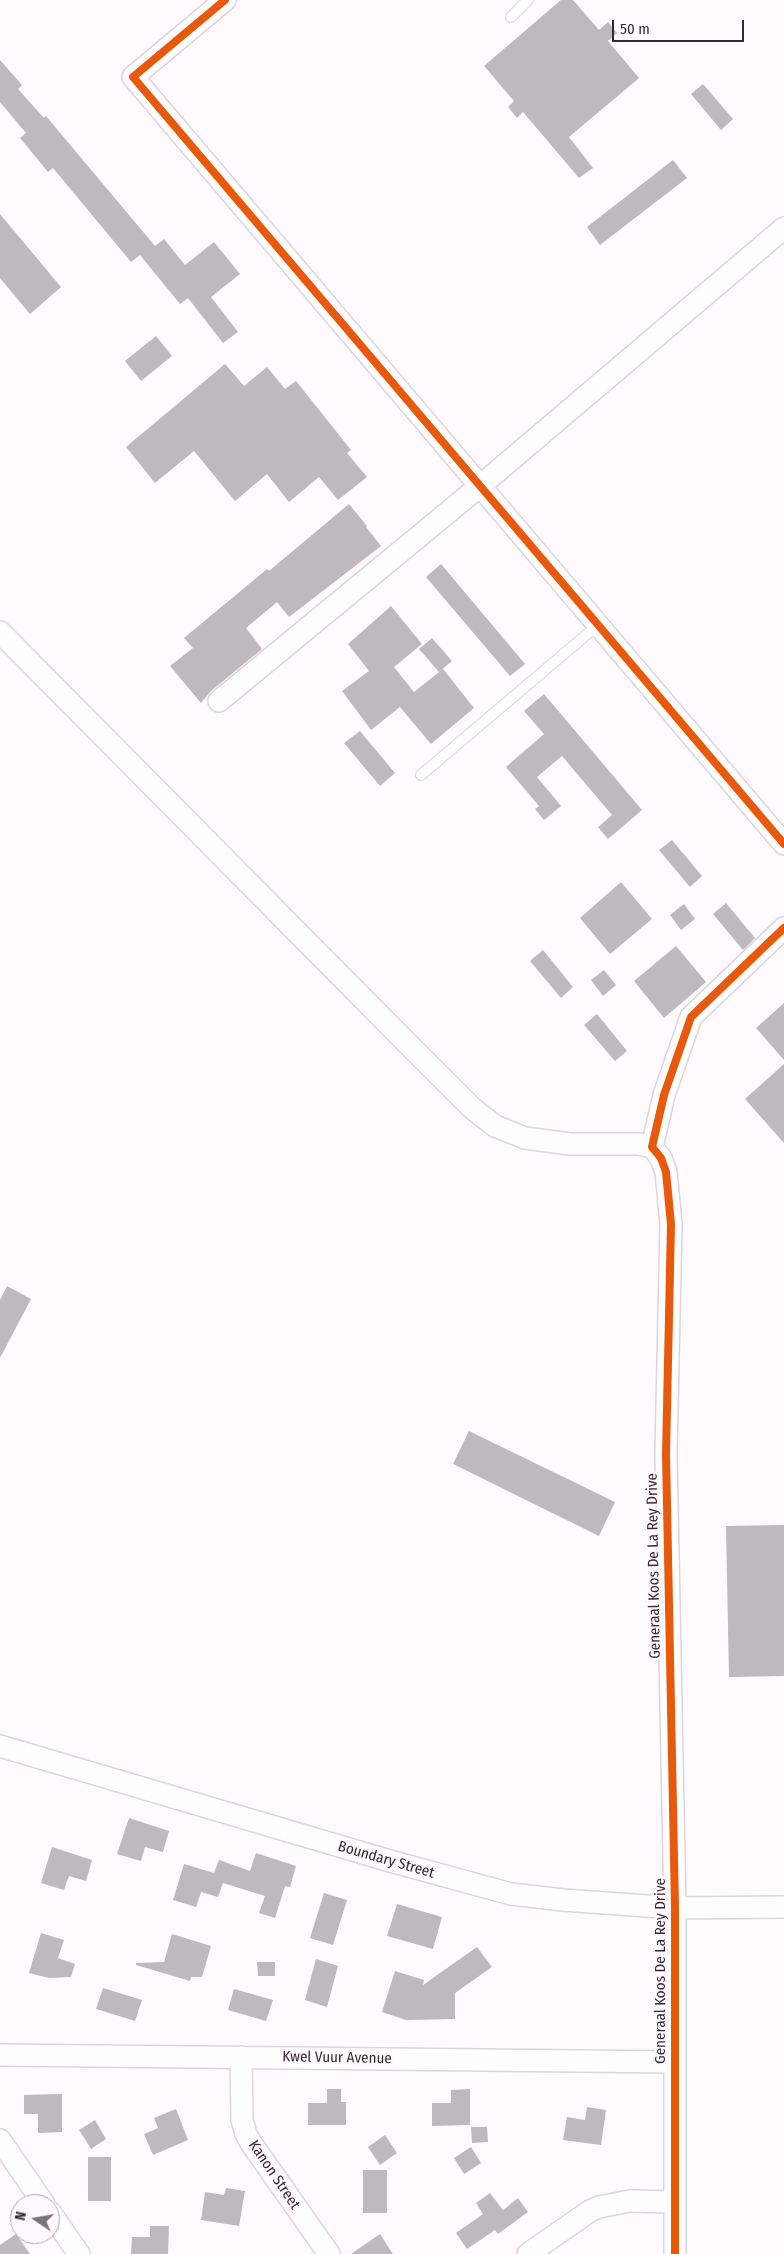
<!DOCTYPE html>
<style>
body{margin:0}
#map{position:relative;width:784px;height:2254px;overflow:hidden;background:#fefafd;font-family:"Fira Sans Condensed",sans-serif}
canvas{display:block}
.north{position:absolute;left:10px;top:2194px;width:50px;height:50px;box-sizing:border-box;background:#fff9fe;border:1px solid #aea6ad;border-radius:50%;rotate:282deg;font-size:14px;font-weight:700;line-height:20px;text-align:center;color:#342933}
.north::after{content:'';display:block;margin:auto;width:18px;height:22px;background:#7b727a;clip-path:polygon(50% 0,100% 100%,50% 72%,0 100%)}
.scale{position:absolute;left:612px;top:20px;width:132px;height:22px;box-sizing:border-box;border:2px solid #342933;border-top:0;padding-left:6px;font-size:15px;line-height:18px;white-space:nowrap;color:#342933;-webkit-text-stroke:4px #fff9fe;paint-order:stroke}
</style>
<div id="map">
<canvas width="784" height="2254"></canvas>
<div class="north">N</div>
<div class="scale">50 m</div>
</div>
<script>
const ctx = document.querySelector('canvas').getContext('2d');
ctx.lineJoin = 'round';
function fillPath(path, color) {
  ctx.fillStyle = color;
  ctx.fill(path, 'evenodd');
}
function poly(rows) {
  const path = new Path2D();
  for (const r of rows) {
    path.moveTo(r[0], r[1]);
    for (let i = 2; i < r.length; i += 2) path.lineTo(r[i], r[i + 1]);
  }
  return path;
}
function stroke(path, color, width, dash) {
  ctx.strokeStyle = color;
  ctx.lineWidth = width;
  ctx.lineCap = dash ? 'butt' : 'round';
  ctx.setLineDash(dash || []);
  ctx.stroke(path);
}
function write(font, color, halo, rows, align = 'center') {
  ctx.font = font + ' "Fira Sans Condensed",sans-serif';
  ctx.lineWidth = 5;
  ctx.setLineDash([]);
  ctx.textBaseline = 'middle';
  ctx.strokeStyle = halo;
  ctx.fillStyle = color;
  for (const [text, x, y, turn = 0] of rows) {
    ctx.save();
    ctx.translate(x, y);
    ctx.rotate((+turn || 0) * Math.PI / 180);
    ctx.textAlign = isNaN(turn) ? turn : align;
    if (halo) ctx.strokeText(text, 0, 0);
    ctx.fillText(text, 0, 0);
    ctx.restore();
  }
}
const building = poly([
 [561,0,573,0,599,30,608,22,617,33,608,41,639,78,569,137,593,168,579,178,523,112,517,118,508,107,514,101,484,66],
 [0,60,22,85,18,89,44,118,46,116,155,246,164,239,185,265,214,242,240,274,211,297,238,332,223,343,188,298,180,304,140,255,131,262,53,168,48,172,20,138,26,133,0,102],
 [703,84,733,119,721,130,691,94],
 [673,160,687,178,600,245,587,227],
 [0,214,61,287,30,314,0,278],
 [156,336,172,356,141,381,125,361],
 [225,364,244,386,267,367,285,389,296,381,351,450,347,453,367,477,338,500,319,477,289,502,267,474,235,501,194,451,155,483,126,447],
 [349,504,367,526,366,527,381,546,289,617,277,602,246,628,262,649,211,691,201,703,170,666,193,648,184,638,267,569,269,571],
 [441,564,525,664,510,676,426,577],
 [391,606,422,644,394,667,414,692,443,669,474,708,431,744,400,707,371,730,342,691,369,671,348,644],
 [432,638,452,661,439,672,419,649],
 [544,694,642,810,608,839,598,827,612,815,562,756,537,777,561,806,544,820,535,809,539,806,506,767,544,734,524,711],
 [360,731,395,773,380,786,344,743],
 [672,840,702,876,690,887,659,850],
 [621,882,652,919,610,954,580,918],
 [726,903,755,938,743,950,713,914],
 [684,904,695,919,681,930,670,915],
 [676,946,706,982,664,1018,634,981],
 [543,950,573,987,561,998,530,961],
 [604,970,616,985,603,996,591,980],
 [784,1003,784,1060,756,1028],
 [597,1014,627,1051,615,1061,584,1025],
 [784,1064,784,1143,745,1099],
 [7,1286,31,1299,0,1358,0,1300],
 [469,1431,615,1502,599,1536,453,1464],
 [784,1525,784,1676,729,1677,726,1526],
 [129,1818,169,1831,163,1852,145,1847,141,1861,117,1854],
 [52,1847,92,1860,86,1881,69,1876,64,1890,41,1883],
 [256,1853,296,1866,290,1887,285,1886,275,1918,259,1913,265,1896,223,1883,218,1897,201,1892,196,1907,173,1900,184,1864,214,1873,219,1860,250,1871],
 [324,1893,347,1900,333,1945,310,1938],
 [397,1904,442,1917,433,1949,387,1936],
 [41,1933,64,1940,58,1958,75,1964,71,1977,49,1978,29,1973],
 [172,1934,211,1946,202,1977,191,1977,190,1981,136,1965,136,1963,164,1962],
 [477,1947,492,1967,455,1993,455,2019,406,2020,382,2012,395,1971,424,1980,423,1985],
 [316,1959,338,1966,327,2007,305,2000],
 [257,1962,275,1962,275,1976,258,1976],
 [103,1988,142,2000,135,2021,96,2009],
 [234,1989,273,2000,266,2021,228,2010],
 [327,2089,341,2089,341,2102,346,2102,346,2125,308,2125,308,2103,327,2103],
 [470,2089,470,2125,432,2126,432,2103,451,2103,451,2090],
 [62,2094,62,2132,38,2133,38,2114,24,2114,24,2095],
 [587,2107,606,2110,601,2145,563,2140,567,2117,585,2120],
 [176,2109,188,2140,153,2155,144,2134,158,2128,154,2118],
 [95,2120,106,2139,91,2149,79,2130],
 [471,2127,487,2127,488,2142,472,2143],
 [385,2135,397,2153,380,2165,368,2147],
 [471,2147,481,2163,464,2174,454,2158],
 [88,2157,111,2157,111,2201,88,2201],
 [363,2170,387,2170,387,2213,363,2213],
 [226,2188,245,2191,239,2226,201,2220,205,2192,224,2195],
 [490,2193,503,2210,518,2198,528,2212,498,2234,495,2230,467,2249,456,2233,483,2214,476,2203],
 [150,2226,169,2226,168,2254,131,2254,132,2237,150,2237],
 [16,2234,30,2254,0,2254,0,2245],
 [380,2234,393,2254,351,2254]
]);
const lane = poly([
 [511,17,528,0],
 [421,775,598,625]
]);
const street = poly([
 [225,0,133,77,784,844],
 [0,632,410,1046,472,1108,495,1126,525,1138,570,1144,639,1144,652,1147],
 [219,701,480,486,784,228],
 [0,1746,390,1861,511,1894,563,1900,675,1908,784,1907],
 [0,2055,675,2062],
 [241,2057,242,2120,246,2134,251,2143,329,2254],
 [0,2140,44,2204],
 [50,2212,79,2254],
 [528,2254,590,2211,599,2207,630,2201,675,2202],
 [675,2254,675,1908,666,1454,671,1224,666,1172,661,1158,652,1147,664,1095,691,1017,784,928]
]);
const cycleway = poly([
 [225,0,133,77,784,844],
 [675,2254,675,1908,666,1454,671,1224,666,1172,661,1158,652,1147,664,1095,691,1017,784,928]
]);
const streetNames = [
 ["Generaal Koos De La Rey Drive",654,1566,-91],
 ["Boundary Street",386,1860,16],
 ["Generaal Koos De La Rey Drive",661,1971,-90],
 ["Kwel Vuur Avenue",337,2058,1],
 ["Kanon Street",274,2175,56]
];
fillPath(building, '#bfb8bd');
stroke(lane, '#dcd5db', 12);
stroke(street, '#dcd5db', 24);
stroke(lane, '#fffeff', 10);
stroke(street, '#fffeff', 21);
stroke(cycleway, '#e8590c', 8);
write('15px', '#342933', '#fff9fe', streetNames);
</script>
